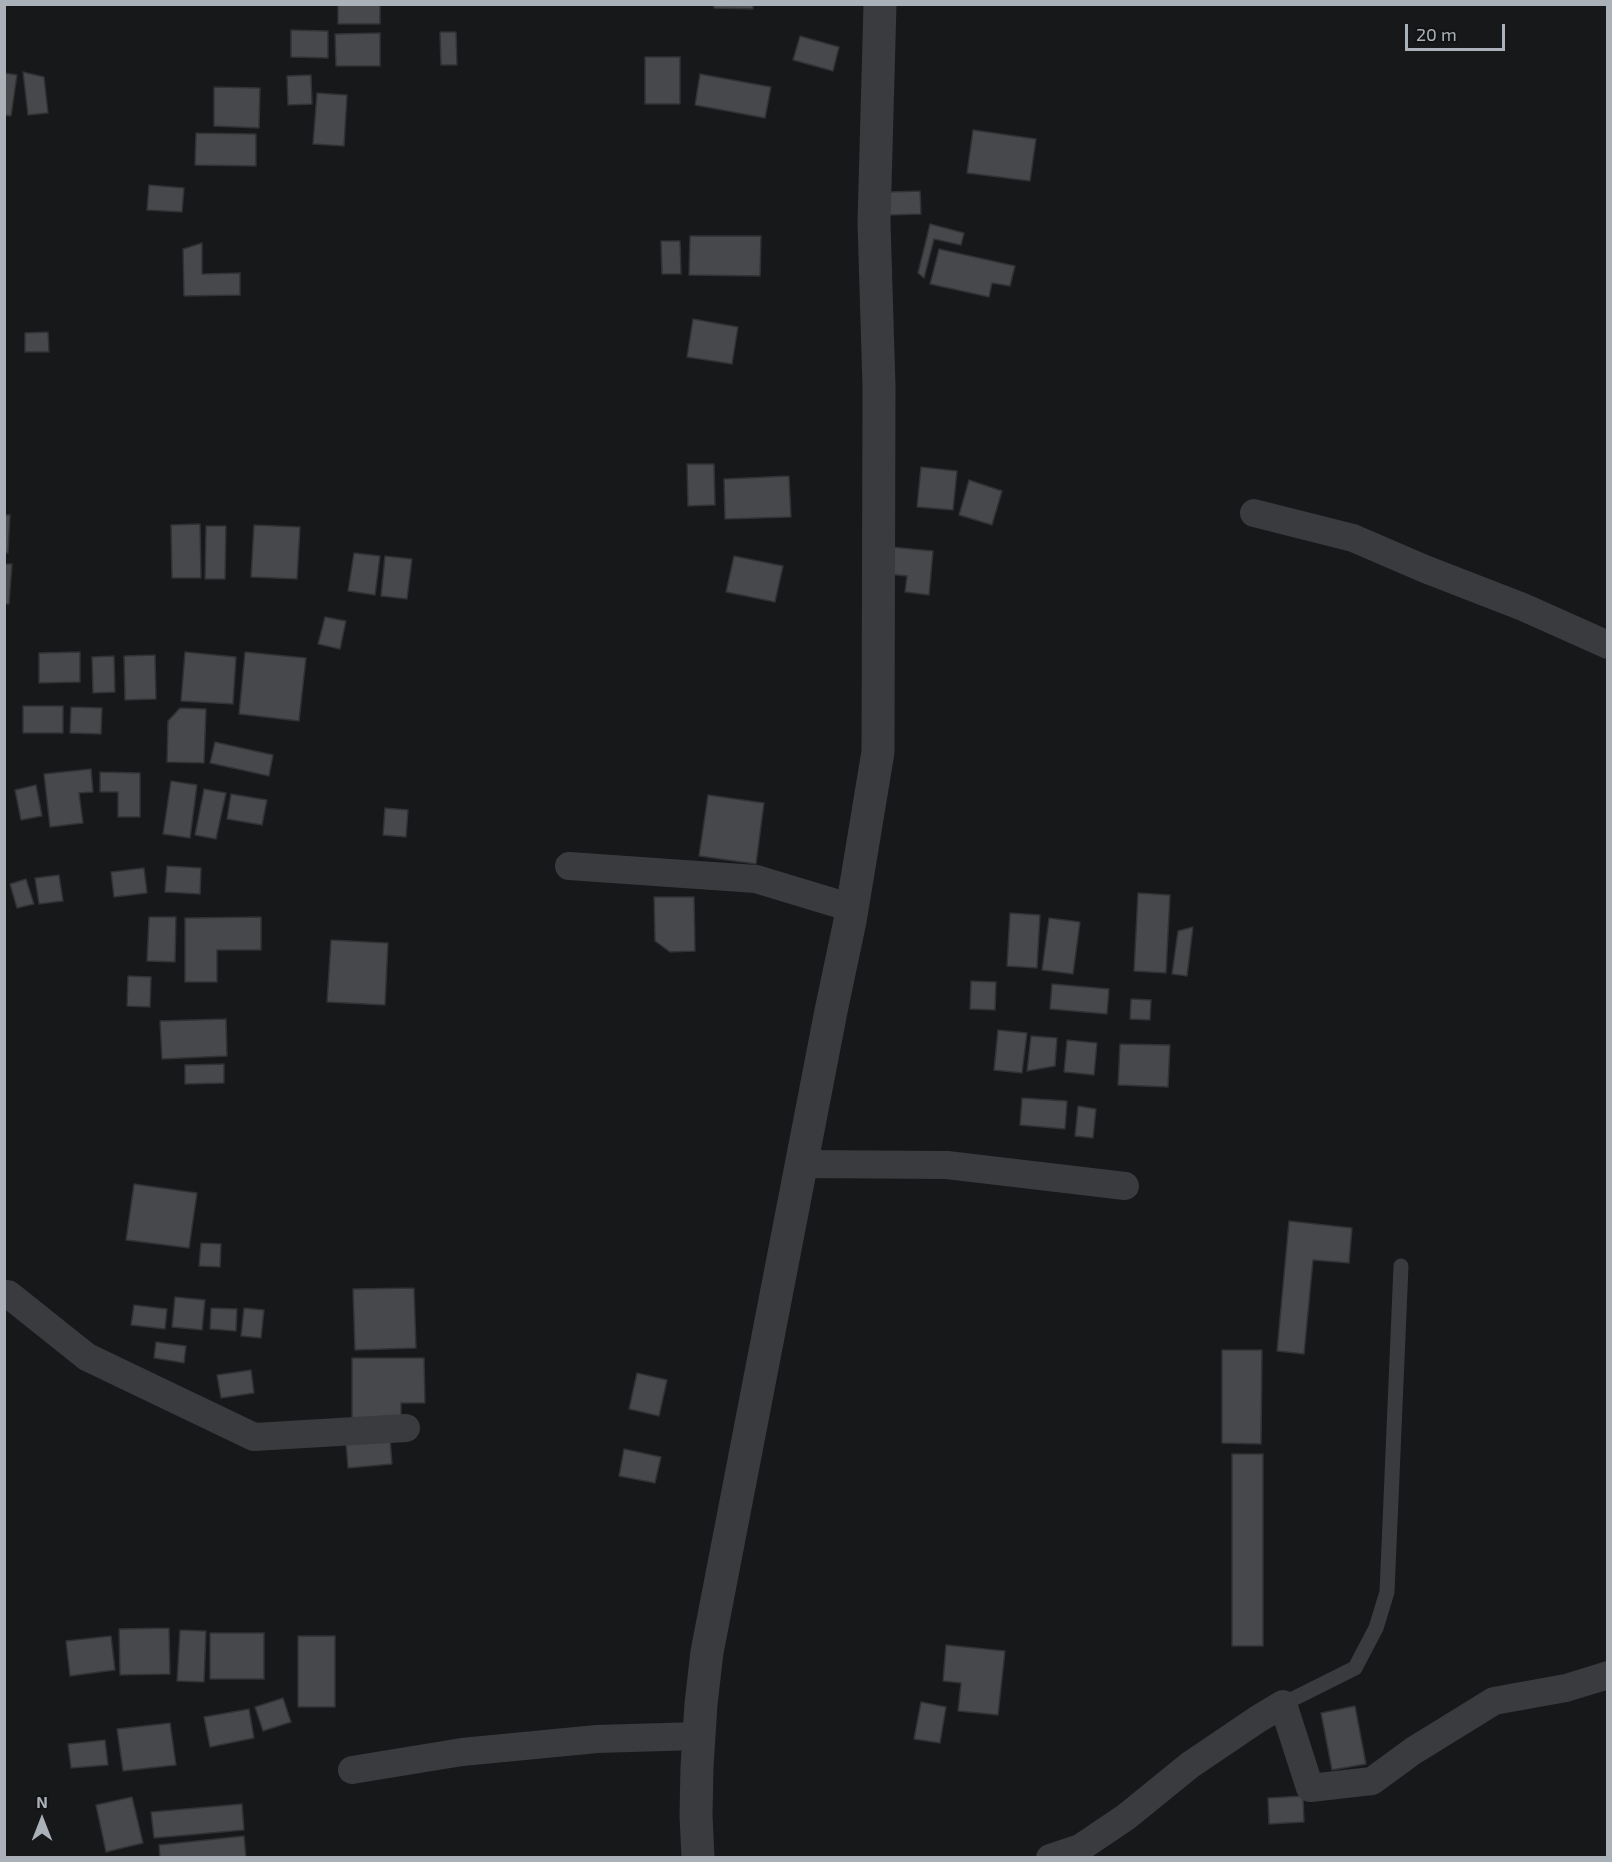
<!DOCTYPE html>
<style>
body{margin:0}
#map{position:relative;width:1612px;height:1862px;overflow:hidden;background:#171819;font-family:"Exo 2",sans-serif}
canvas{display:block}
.frame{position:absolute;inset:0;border:6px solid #abb1b8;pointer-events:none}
.north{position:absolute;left:12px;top:1790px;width:60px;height:60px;-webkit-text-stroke:4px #121314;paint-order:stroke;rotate:0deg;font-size:16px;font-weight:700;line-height:24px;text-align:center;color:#abb1b8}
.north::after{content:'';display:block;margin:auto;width:21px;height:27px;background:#abb1b8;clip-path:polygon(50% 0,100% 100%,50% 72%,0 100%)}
.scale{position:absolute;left:1405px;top:24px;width:100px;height:27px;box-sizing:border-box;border:3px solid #abb1b8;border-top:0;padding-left:8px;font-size:18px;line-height:21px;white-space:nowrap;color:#abb1b8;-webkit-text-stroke:4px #121314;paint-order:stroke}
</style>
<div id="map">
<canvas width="1612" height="1862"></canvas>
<div class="frame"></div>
<div class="north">N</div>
<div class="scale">20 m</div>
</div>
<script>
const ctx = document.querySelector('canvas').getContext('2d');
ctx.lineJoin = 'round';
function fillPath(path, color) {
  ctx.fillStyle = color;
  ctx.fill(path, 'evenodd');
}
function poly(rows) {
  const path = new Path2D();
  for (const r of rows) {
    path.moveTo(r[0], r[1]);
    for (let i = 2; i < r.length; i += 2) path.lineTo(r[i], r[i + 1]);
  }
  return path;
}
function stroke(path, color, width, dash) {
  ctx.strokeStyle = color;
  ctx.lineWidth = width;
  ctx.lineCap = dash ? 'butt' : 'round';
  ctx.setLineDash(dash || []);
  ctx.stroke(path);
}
const building = poly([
 [338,4,380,4,380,24,338,24,338,4],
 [714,4,753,4,753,9,714,8,714,4],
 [291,30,328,31,328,58,291,57,291,30],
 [440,32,456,32,457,65,441,65,440,32],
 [380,33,380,66,336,66,335,34,380,33],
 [800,36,839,47,833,71,793,60,800,36],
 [645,57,680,57,680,104,645,104,645,57],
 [23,72,44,77,48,113,28,115,23,72],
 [4,73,17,75,11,116,4,115,4,73],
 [700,74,771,87,765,118,695,105,700,74],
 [311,75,312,104,288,105,287,76,311,75],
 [214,87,260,88,259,128,214,126,214,87],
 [317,93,347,95,344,146,313,144,317,93],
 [973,130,1036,139,1030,181,967,173,973,130],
 [196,133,256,134,256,166,195,165,196,133],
 [149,185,184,188,182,212,147,210,149,185],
 [920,191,921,214,889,215,888,192,920,191],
 [930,224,964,233,961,245,934,239,924,278,918,273,930,224],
 [690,236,761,236,760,276,689,275,690,236],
 [661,241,680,241,681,274,662,274,661,241],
 [202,243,202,274,240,273,240,295,184,296,183,249,202,243],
 [939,249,1015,266,1010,286,992,283,989,297,930,284,939,249],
 [693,319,738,327,732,364,687,357,693,319],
 [48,332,49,352,25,352,25,333,48,332],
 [687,464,714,464,715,505,688,506,687,464],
 [921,467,957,471,953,510,917,507,921,467],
 [789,476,791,517,725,519,724,479,789,476],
 [969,480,1002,491,992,525,959,515,969,480],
 [4,515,10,515,8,553,4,553,4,515],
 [200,524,201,578,172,578,171,525,200,524],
 [254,525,300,527,297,579,251,577,254,525],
 [206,526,226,526,225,579,205,579,206,526],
 [891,547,933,551,929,595,905,592,907,576,888,574,891,547],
 [354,553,380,556,375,595,348,591,354,553],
 [385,556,412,559,407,599,381,596,385,556],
 [734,556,783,566,775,602,726,592,734,556],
 [4,564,12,564,9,604,4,604,4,564],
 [325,617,346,621,340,649,318,644,325,617],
 [80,652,80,682,39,683,39,653,80,652],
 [185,652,236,657,233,704,181,701,185,652],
 [245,652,306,658,299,721,239,714,245,652],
 [155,655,156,699,125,700,124,656,155,655],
 [114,656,115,692,93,693,92,657,114,656],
 [23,706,63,706,63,733,23,733,23,706],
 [71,707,102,708,101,734,70,733,71,707],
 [180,708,206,709,204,763,167,762,168,721,180,708],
 [215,742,273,755,269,776,210,763,215,742],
 [91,769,93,792,79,793,83,823,50,827,44,774,91,769],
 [100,772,140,773,140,817,118,817,118,792,100,792,100,772],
 [171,781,197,785,190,838,163,834,171,781],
 [36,785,42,816,21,820,15,790,36,785],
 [204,789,226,793,216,839,195,835,204,789],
 [231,794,267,800,262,825,227,819,231,794],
 [708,795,764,803,756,864,699,856,708,795],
 [385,808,408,810,406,837,383,835,385,808],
 [167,866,201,868,200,894,165,892,167,866],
 [144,868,147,893,114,897,111,872,144,868],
 [59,875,63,901,39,904,35,878,59,875],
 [26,879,34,904,17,908,10,884,26,879],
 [1138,893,1170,895,1166,973,1134,971,1138,893],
 [654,897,694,897,695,951,670,952,655,941,654,897],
 [1010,913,1040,915,1037,968,1007,966,1010,913],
 [149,917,176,917,175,962,147,961,149,917],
 [261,917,261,950,217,950,217,982,185,982,185,918,261,917],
 [1049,918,1080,922,1073,974,1042,970,1049,918],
 [1193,927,1187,976,1172,974,1178,931,1193,927],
 [331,940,388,943,385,1005,327,1002,331,940],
 [128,976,151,977,150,1007,127,1006,128,976],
 [971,981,996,982,995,1010,970,1009,971,981],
 [1052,984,1109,989,1107,1014,1050,1009,1052,984],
 [1131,999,1151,1000,1150,1020,1130,1019,1131,999],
 [226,1019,227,1056,162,1059,160,1021,226,1019],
 [998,1030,1027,1033,1022,1073,994,1070,998,1030],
 [1031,1036,1057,1038,1055,1066,1027,1071,1031,1036],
 [1067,1040,1097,1043,1094,1075,1064,1072,1067,1040],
 [1120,1044,1170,1045,1168,1087,1118,1085,1120,1044],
 [224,1064,224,1083,185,1084,185,1065,224,1064],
 [1022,1098,1067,1101,1065,1129,1020,1125,1022,1098],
 [1078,1106,1096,1109,1093,1138,1075,1136,1078,1106],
 [134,1184,197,1193,189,1248,126,1240,134,1184],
 [1289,1221,1352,1228,1349,1263,1313,1260,1304,1354,1277,1351,1289,1221],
 [201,1243,221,1244,220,1267,199,1266,201,1243],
 [414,1288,416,1348,355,1350,353,1289,414,1288],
 [175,1297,205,1300,202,1330,172,1327,175,1297],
 [134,1305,167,1309,165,1329,131,1325,134,1305],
 [211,1308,237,1309,236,1331,210,1329,211,1308],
 [244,1308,264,1310,261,1338,241,1336,244,1308],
 [156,1342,186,1346,184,1363,154,1358,156,1342],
 [1222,1350,1262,1350,1261,1444,1222,1443,1222,1350],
 [352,1358,424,1358,425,1403,401,1403,401,1418,352,1418,352,1358],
 [251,1370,254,1393,221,1398,217,1375,251,1370],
 [637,1373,667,1380,659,1416,629,1409,637,1373],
 [390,1439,392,1464,348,1468,346,1443,390,1439],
 [624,1449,661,1457,655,1483,619,1476,624,1449],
 [1232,1454,1263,1454,1263,1646,1232,1646,1232,1454],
 [169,1628,170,1674,120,1675,119,1629,169,1628],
 [180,1630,206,1631,204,1682,177,1681,180,1630],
 [210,1633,264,1633,264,1679,210,1679,210,1633],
 [111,1636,115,1670,70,1676,66,1641,111,1636],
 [298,1636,335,1636,335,1707,298,1707,298,1636],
 [946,1645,1005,1651,998,1715,958,1711,961,1683,943,1681,946,1645],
 [283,1698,291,1722,263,1731,255,1707,283,1698],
 [921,1702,946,1707,940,1743,914,1739,921,1702],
 [1355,1706,1366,1764,1332,1770,1321,1713,1355,1706],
 [249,1709,254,1738,210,1747,204,1717,249,1709],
 [170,1723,176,1765,123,1771,117,1729,170,1723],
 [105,1740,108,1765,71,1768,68,1744,105,1740],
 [1303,1796,1304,1822,1269,1824,1268,1798,1303,1796],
 [132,1797,143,1843,106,1852,96,1805,132,1797],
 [242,1804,244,1830,154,1838,151,1812,242,1804],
 [244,1836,246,1858,160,1858,159,1845,244,1836]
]);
const service = poly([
 [1283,1704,1355,1668,1376,1628,1387,1592,1401,1266]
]);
const minor = poly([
 [1254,513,1353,538,1425,569,1523,607,1608,645],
 [569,866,756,879,852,908],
 [801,1164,947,1165,1125,1186],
 [4,1294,8,1294,87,1357,254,1437,406,1428],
 [352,1770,462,1752,597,1739,699,1736],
 [1050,1858,1080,1848,1126,1817,1190,1765,1258,1719,1283,1704,1310,1788,1372,1781,1413,1751,1494,1701,1566,1688,1608,1675]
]);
const tertiary = poly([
 [698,1858,696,1815,697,1767,701,1704,707,1652,831,1011,850,921,878,752,879,387,874,222,880,4]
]);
fillPath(building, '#47484c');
stroke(building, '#323235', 1.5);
stroke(service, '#393b3e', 15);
stroke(minor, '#393b3e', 28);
stroke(tertiary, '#393b3e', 33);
</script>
